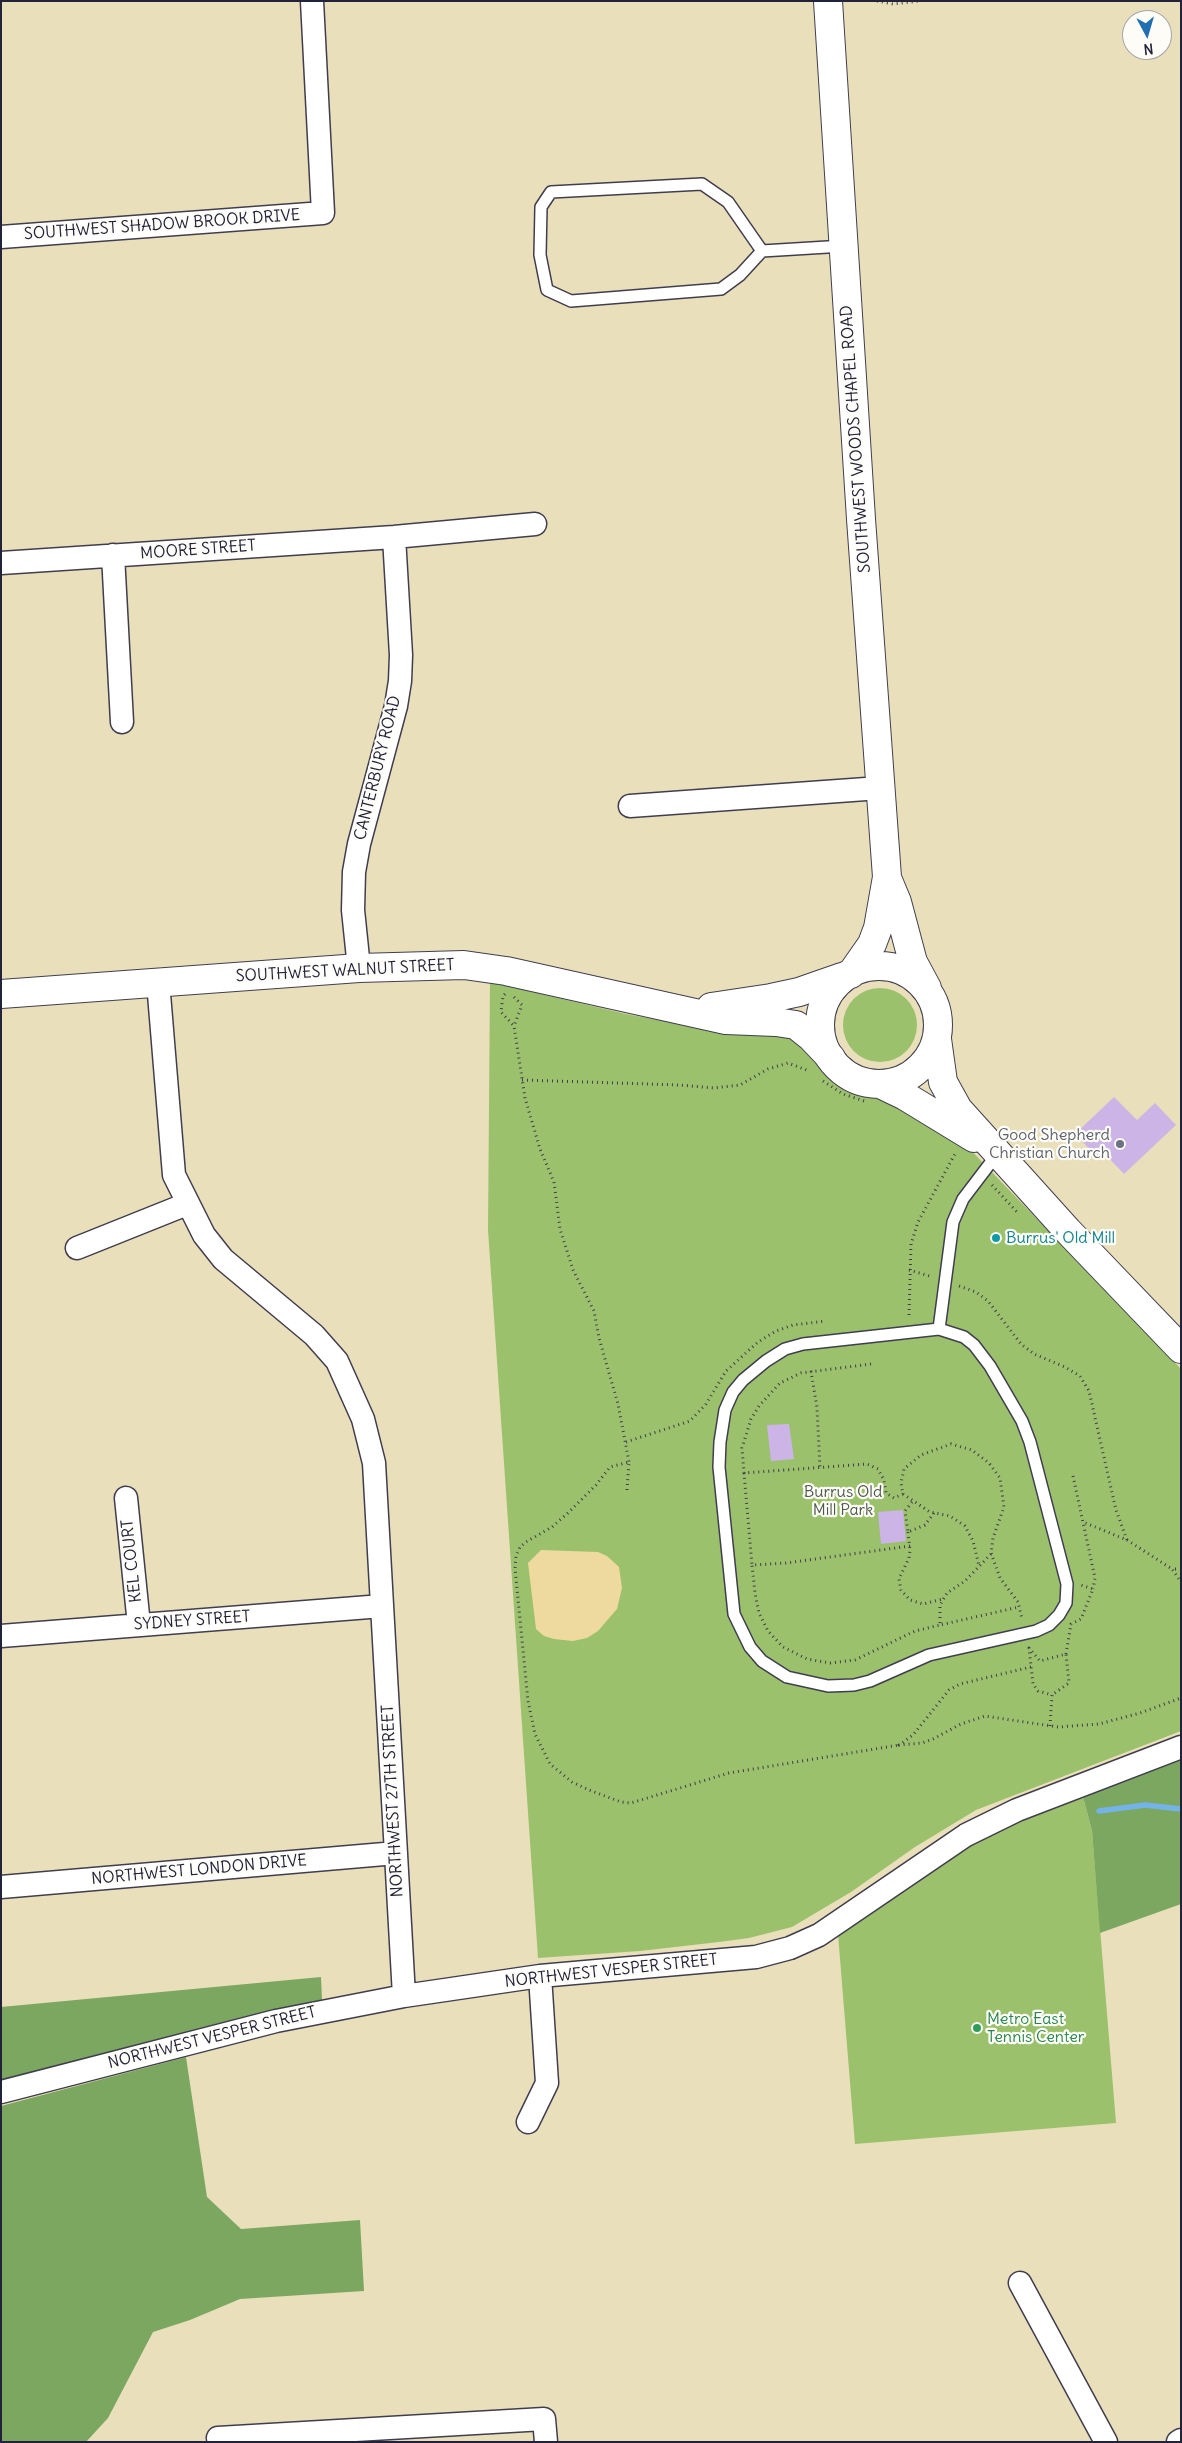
<!DOCTYPE html>
<style>
body{margin:0}
#map{position:relative;width:1182px;height:2443px;overflow:hidden;background:#e9dfbb;font-family:Delius,sans-serif}
canvas{display:block}
.frame{position:absolute;inset:0;border:2px solid #22223b;pointer-events:none}
.north{position:absolute;left:1122px;top:10px;width:50px;height:50px;box-sizing:border-box;background:#fdfcf7;border:1px solid #a5a5ac;border-radius:50%;rotate:174deg;font-size:14px;font-weight:700;line-height:20px;text-align:center;color:#22223b}
.north::after{content:'';display:block;margin:auto;width:18px;height:22px;background:#1f6fb2;clip-path:polygon(50% 0,100% 100%,50% 72%,0 100%)}
</style>
<div id="map">
<canvas width="1182" height="2443"></canvas>
<div class="frame"></div>
<div class="north">N</div>
</div>
<script>
const ctx = document.querySelector('canvas').getContext('2d');
ctx.lineJoin = 'round';
function fillPath(path, color) {
  ctx.fillStyle = color;
  ctx.fill(path, 'evenodd');
}
function poly(rows) {
  const path = new Path2D();
  for (const r of rows) {
    if (r.length === 3) {
      path.moveTo(r[0] + r[2], r[1]);
      path.arc(r[0], r[1], r[2], 0, 2 * Math.PI);
      continue;
    }
    path.moveTo(r[0], r[1]);
    for (let i = 2; i < r.length; i += 2) path.lineTo(r[i], r[i + 1]);
  }
  return path;
}
function stroke(path, color, width, dash) {
  ctx.strokeStyle = color;
  ctx.lineWidth = width;
  ctx.lineCap = dash ? 'butt' : 'round';
  ctx.setLineDash(dash || []);
  ctx.stroke(path);
}
function write(font, color, halo, rows, align = 'center') {
  ctx.font = font + ' Delius,sans-serif';
  ctx.lineWidth = 4.5;
  ctx.setLineDash([]);
  ctx.textBaseline = 'middle';
  ctx.strokeStyle = halo;
  ctx.fillStyle = color;
  for (const [text, x, y, turn = 0] of rows) {
    ctx.save();
    ctx.translate(x, y);
    ctx.rotate((+turn || 0) * Math.PI / 180);
    ctx.textAlign = isNaN(turn) ? turn : align;
    if (halo) ctx.strokeText(text, 0, 0);
    ctx.fillText(text, 0, 0);
    ctx.restore();
  }
}
const green = poly([
 [490,982,626,1014,674,1023,783,1030,853,1084,894,1098,963,1142,1181,1369,1181,1731,976,1810,915,1847,851,1892,792,1927,749,1938,719,1942,640,1951,538,1958,488,1230],
 [880,1025,37],
 [1082,1793,1092,1831,1116,2123,855,2144,838,1934,866,1918,898,1891,954,1854,1018,1818]
]);
const forest = poly([
 [1181,1757,1181,1904,1100,1933,1092,1831,1082,1793],
 [321,1977,322,2000,1,2081,1,2007],
 [186,2057,207,2197,241,2229,360,2220,364,2291,240,2299,190,2320,153,2332,108,2418,86,2442,1,2442,1,2106]
]);
const sand = poly([
 [541,1550,598,1552,607,1556,619,1567,622,1588,617,1609,598,1631,587,1638,573,1641,554,1639,544,1636,536,1629,528,1563]
]);
const stream = poly([
 [1099,1811,1145,1805,1181,1809]
]);
const building = poly([
 [1114,1097,1137,1120,1155,1103,1176,1125,1124,1174,1106,1155,1100,1160,1075,1134],
 [789,1424,794,1459,771,1461,767,1425],
 [903,1510,906,1541,881,1544,878,1512]
]);
const path = poly([
 [877,1,893,4,920,1],
 [505,994,503,996,501,1012,514,1026,525,1098,540,1149,554,1182,560,1229,573,1270,594,1311,599,1338,618,1404,629,1462],
 [514,997,522,1005,514,1026],
 [522,1080,680,1085,714,1088,740,1085,768,1069,788,1063,809,1071],
 [823,1081,843,1094,864,1101],
 [992,1185,1017,1212],
 [909,1270,933,1277],
 [959,1286,976,1292,988,1301,1021,1344,1034,1354,1065,1367,1080,1376,1089,1391,1116,1510,1127,1540,1083,1522],
 [909,1315,911,1244,918,1222,956,1152],
 [871,1364,801,1373,780,1383,759,1406,751,1419,742,1448,744,1473,867,1464,878,1469,884,1480,886,1493,894,1498,903,1494,901,1483,904,1469,921,1455,951,1444,972,1450,989,1463,1000,1478,1004,1507,993,1538,991,1553,1000,1578,1018,1602,1022,1619],
 [811,1371,817,1408,820,1468],
 [626,1442,690,1421,706,1404,726,1371,758,1342,776,1331,793,1325,826,1321],
 [744,1473,752,1565],
 [1073,1476,1095,1578,1093,1589],
 [627,1490,629,1462,610,1467,596,1485,569,1512,552,1527,526,1542,520,1547,516,1556,515,1568,528,1701,535,1734,550,1764,572,1782,589,1790,621,1802,631,1803,729,1773,899,1745],
 [903,1494,930,1512,950,1516,965,1526,973,1541,979,1566],
 [912,1502,905,1511,908,1532,925,1525,934,1513],
 [908,1532,910,1550,909,1558,899,1579,901,1590,910,1600,923,1604,943,1599],
 [1127,1540,1172,1569],
 [910,1546,786,1563,752,1565,755,1593,759,1613,768,1631,783,1647,807,1659,830,1663,855,1660,915,1631,940,1625],
 [991,1554,965,1581,947,1593,940,1605,940,1625,1019,1607],
 [1181,1569,1172,1569,1181,1582],
 [1066,1654,1071,1624,1081,1619,1093,1589,1081,1585],
 [1031,1667,960,1684,949,1690,913,1735,899,1745,922,1743,933,1739,961,1724,985,1716,1058,1727,1099,1724,1140,1713,1181,1698],
 [1050,1726,1052,1695,1038,1691,1033,1684,1029,1648,1040,1661,1066,1654,1069,1683,1052,1695]
]);
const service = poly([
 [762,251,728,202,702,184,551,192,541,207,540,255,547,290,571,301,721,289,740,275,762,251,844,246],
 [939,1329,964,1337,974,1345,990,1366,1022,1421,1030,1442,1067,1584,1066,1603,1059,1615,1049,1625,1036,1631,929,1655,870,1681,854,1685,828,1686,787,1677,762,1661,750,1647,734,1614,719,1467,720,1442,725,1410,733,1392,743,1380,766,1361,785,1349,803,1344,939,1329],
 [939,1329,953,1222,963,1199,998,1153]
]);
const minor = poly([
 [1,237,323,213,312,1],
 [113,555,122,722],
 [1,563,394,537,535,524],
 [630,806,880,788],
 [359,968,353,910,354,872,359,844,396,706,400,681,401,655,394,537],
 [158,982,174,1175,204,1235,223,1259,314,1335,337,1361,363,1419,374,1463,404,1996],
 [77,1248,187,1204],
 [126,1498,139,1625],
 [1,1636,382,1606],
 [1,1887,396,1853],
 [1,2092,276,2021,404,1996,540,1976,756,1957,790,1948,819,1935,966,1835,1017,1810,1181,1747],
 [528,2122,547,2083,540,1976],
 [1020,2283,1106,2442],
 [219,2442,218,2438,544,2419,546,2442],
 [1178,2442,1181,2440]
]);
const tertiary = poly([
 [1,994,359,968,464,965,506,971,726,1020,776,1022,796,1025,811,1037,831,1058],
 [711,1007,771,998,799,992,842,977]
]);
const secondary = poly([
 [828,1,861,519,887,877,878,928,872,944,851,974],
 [887,878,897,902,913,962,927,988],
 [879,1025,59],
 [937,1039,943,1082,958,1109,1068,1231,1181,1349],
 [880,1084,905,1096,974,1138]
]);
const markers = [
 [1120,1144,5,"#6b7280"],
 [996,1238,5,"#0f9aa8"],
 [977,2028,5,"#2e9e5b"]
];
const streetNames = [
 ["SOUTHWEST SHADOW BROOK DRIVE",162,225,-4],
 ["SOUTHWEST WOODS CHAPEL ROAD",856,439,-94],
 ["MOORE STREET",198,550,-4],
 ["CANTERBURY ROAD",378,768,-76],
 ["SOUTHWEST WALNUT STREET",345,971,-3],
 ["KEL COURT",132,1561,-96],
 ["SYDNEY STREET",192,1621,-4],
 ["NORTHWEST 27TH STREET",393,1801,-93],
 ["NORTHWEST LONDON DRIVE",199,1870,-5],
 ["NORTHWEST VESPER STREET",611,1971,-6],
 ["NORTHWEST VESPER STREET",212,2038,-14]
];
const worshipNames = [
 ["Good Shepherd",1110,1135],
 ["Christian Church",1110,1153]
];
const cultureNames = [
 ["Burrus' Old Mill",1006,1238]
];
const parkNames = [
 ["Burrus Old",843,1492],
 ["Mill Park",843,1510]
];
const leisureNames = [
 ["Metro East",987,2019],
 ["Tennis Center",987,2037]
];
fillPath(green, '#9bc16c');
fillPath(forest, '#7ca760');
fillPath(sand, '#eeda9e');
stroke(stream, '#74b3e8', 5.5);
fillPath(building, '#ccb5e6');
stroke(service, '#403e4e', 14);
stroke(minor, '#403e4e', 25);
stroke(tertiary, '#403e4e', 30);
stroke(secondary, '#403e4e', 30);
stroke(path, '#403e4e', 3, [1, 4]);
stroke(service, '#fff', 11);
stroke(minor, '#fff', 22);
stroke(tertiary, '#fff', 28);
stroke(secondary, '#fff', 28);
for (const [x, y, r, color] of markers) {
  const dot = new Path2D();
  dot.arc(x, y, r, 0, 2 * Math.PI);
  ctx.fillStyle = color;
  ctx.fill(dot);
  stroke(dot, '#fdfcf7', 2);
}
write('16px', '#22223b', '#fdfcf7', streetNames);
write('16px', '#5b616d', '#fdfcf7', worshipNames, 'right');
write('16px', '#0d838f', '#fdfcf7', cultureNames, 'left');
write('16px', '#4c5a4c', '#fdfcf7', parkNames);
write('16px', '#27864d', '#fdfcf7', leisureNames, 'left');
</script>
